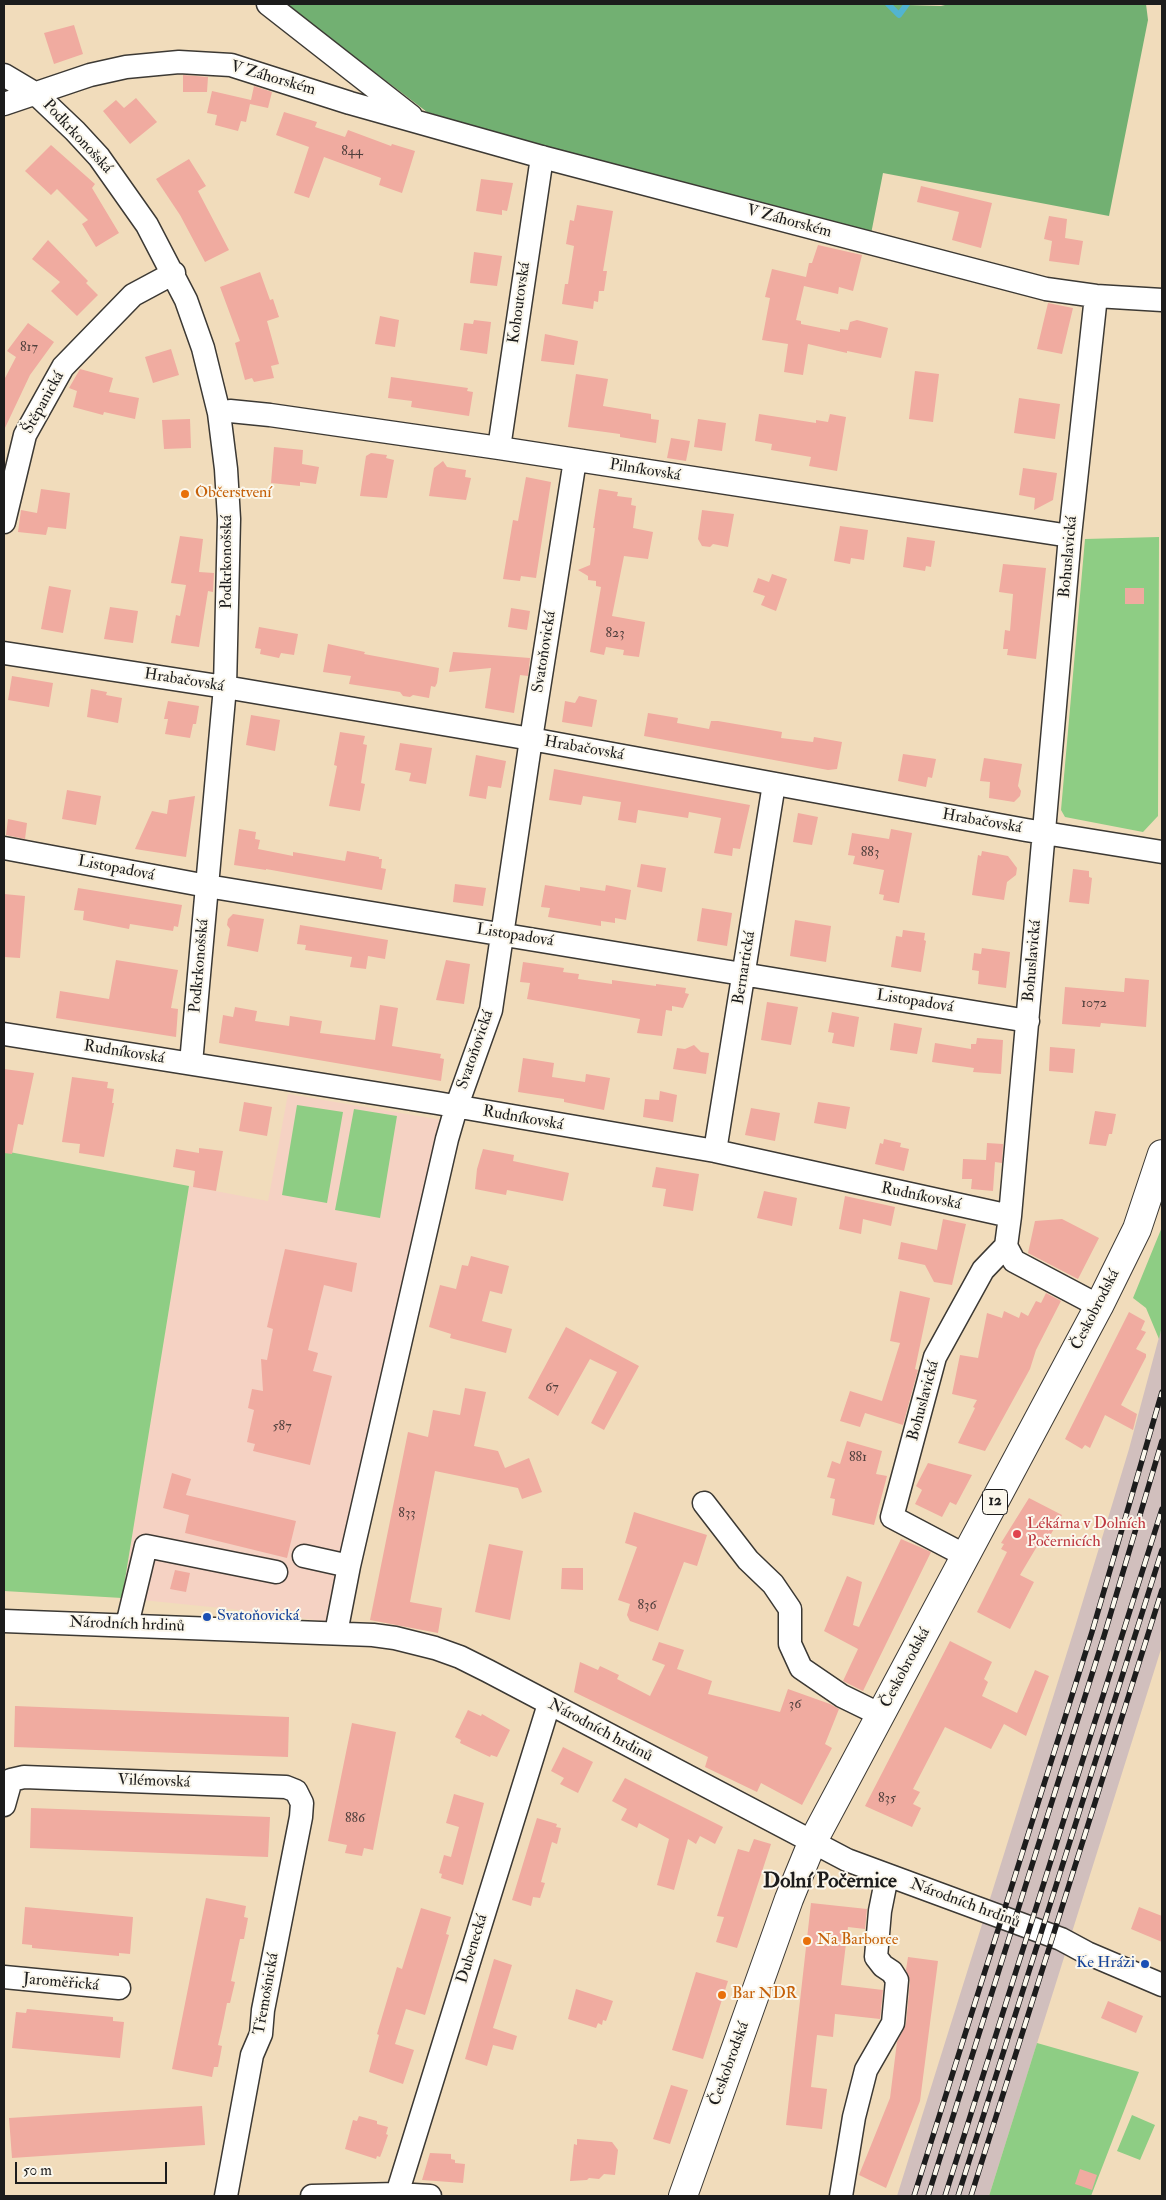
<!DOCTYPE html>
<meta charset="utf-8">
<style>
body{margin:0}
#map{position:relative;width:1166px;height:2200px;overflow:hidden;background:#f1dcbb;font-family:"IM FELL Double Pica",serif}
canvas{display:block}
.frame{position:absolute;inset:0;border:5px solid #1c1c1c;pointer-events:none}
.scale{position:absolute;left:15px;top:2162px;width:152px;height:22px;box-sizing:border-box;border:2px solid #1c1c1c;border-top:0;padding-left:6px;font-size:15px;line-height:18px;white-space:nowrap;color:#1c1c1c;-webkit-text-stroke:4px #fbf7ec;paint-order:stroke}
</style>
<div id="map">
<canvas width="1166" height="2200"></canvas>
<div class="frame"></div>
<div class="scale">50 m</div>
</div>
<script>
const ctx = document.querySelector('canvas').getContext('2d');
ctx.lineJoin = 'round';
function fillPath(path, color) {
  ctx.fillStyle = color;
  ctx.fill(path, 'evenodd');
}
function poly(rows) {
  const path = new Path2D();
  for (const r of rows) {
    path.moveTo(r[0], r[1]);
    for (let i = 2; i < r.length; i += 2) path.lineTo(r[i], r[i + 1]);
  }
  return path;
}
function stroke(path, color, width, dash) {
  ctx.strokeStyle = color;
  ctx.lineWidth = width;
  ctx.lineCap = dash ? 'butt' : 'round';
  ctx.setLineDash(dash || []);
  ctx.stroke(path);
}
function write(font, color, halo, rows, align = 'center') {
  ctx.font = font + ' "IM FELL Double Pica",serif';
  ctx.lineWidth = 4;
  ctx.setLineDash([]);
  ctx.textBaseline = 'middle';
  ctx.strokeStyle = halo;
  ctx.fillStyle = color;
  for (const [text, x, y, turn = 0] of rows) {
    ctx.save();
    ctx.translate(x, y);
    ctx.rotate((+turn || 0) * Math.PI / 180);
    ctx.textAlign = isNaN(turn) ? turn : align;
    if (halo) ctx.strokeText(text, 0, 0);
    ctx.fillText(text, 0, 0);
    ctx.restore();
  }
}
const built = poly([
 [288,1094,442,1120,330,1622,231,1609,122,1598,189,1186,268,1201]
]);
const industrial = poly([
 [1162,1326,1162,1646,989,2196,897,2196,1075,1627,1129,1449]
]);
const green = poly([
 [1159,537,1158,816,1143,832,1065,817,1061,810,1085,539],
 [1125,588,1144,588,1144,604,1125,604],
 [297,1105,343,1112,327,1203,282,1195],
 [354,1109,397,1116,380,1218,335,1210],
 [4,1151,189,1186,122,1598,4,1591],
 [1162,1227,1162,1326,1159,1339,1146,1308,1133,1298],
 [1037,2043,1139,2072,1091,2196,989,2196],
 [1132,2115,1155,2125,1140,2160,1117,2151]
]);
const forest = poly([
 [285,4,872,4,941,6,949,4,1146,4,1148,20,1109,216,883,173,870,239,750,212,427,112]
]);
const stream = poly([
 [888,4,899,15,907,4]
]);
const building = poly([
 [74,25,83,54,54,64,44,33],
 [183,75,208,77,207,92,183,92],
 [254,86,272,92,268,108,250,104,246,122,241,121,238,131,215,125,217,115,207,113,212,91,251,100],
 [136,98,157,122,130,144,103,111,116,100,124,108],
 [284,112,317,122,315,127,345,137,348,130,391,146,392,144,415,151,402,193,379,185,381,178,324,157,309,198,294,193,309,147,276,135],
 [51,145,95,184,92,188,119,233,96,247,82,224,88,220,57,189,51,195,25,171],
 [189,159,206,186,198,191,229,250,205,262,180,215,156,179],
 [481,179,513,183,508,207,507,211,502,210,502,215,476,211],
 [921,186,992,203,981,248,952,240,959,212,917,202],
 [577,205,613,211,603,271,607,271,604,291,599,291,598,302,594,301,593,309,562,304,565,284,568,284,574,246,566,244,570,220,574,221],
 [1049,216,1067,219,1065,238,1083,241,1079,265,1049,261,1052,241,1044,239],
 [48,240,88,281,86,283,98,295,77,316,51,291,60,282,32,259],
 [818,245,862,255,853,291,839,287,838,294,804,286,796,320,801,321,801,324,840,332,840,329,848,330,850,322,857,320,888,328,881,358,847,351,847,353,808,344,803,375,784,372,788,344,762,340,770,298,765,297,772,269,806,277,809,263,812,263],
 [474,252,502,256,497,286,470,283],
 [260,272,270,300,273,299,279,317,267,321,279,364,271,366,274,378,254,382,252,378,245,380,235,343,240,341,220,287],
 [1048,303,1073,308,1062,354,1037,349],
 [380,316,399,320,395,347,375,344],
 [474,320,491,322,487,354,460,350,464,323,473,324],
 [28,323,54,342,30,375,4,430,4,380,16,357,7,351],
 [545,334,578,341,574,365,541,361],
 [171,349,179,375,153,383,145,357],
 [80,369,113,378,109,392,139,398,135,419,104,412,103,415,73,407,77,391,69,388],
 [915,371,939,374,933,422,909,419],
 [576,374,608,379,603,406,651,414,651,419,659,420,656,443,620,437,620,434,568,427],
 [391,377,468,388,467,391,473,392,469,416,411,407,412,401,388,398],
 [1019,398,1060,404,1055,439,1014,433],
 [759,414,816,423,816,420,828,422,830,414,846,417,837,471,809,466,811,457,771,450,772,444,755,441],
 [190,419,191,448,164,449,162,420],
 [698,419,726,423,722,451,694,447],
 [671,438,690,441,686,461,667,458],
 [274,447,303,450,302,464,319,467,316,484,300,482,300,486,271,483],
 [371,453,387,455,386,458,394,460,387,498,360,496,366,456],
 [443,461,447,467,466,470,465,477,471,478,466,500,429,496,434,468],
 [1023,468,1057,473,1053,500,1034,510,1035,498,1019,495],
 [526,477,551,482,536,578,521,576,520,581,503,579,513,520,518,521],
 [41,489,70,493,66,529,48,527,46,535,18,532,21,510,37,513],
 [599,489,618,492,617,496,632,498,631,505,636,506,633,528,653,532,648,559,624,556,612,616,645,622,639,657,623,655,624,650,606,647,604,655,590,652,601,587,596,586,596,581,588,580,588,576,578,570,590,565,595,528,593,528],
 [702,510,734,514,728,547,713,544,710,547,702,546,698,539],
 [840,526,868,530,864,560,851,558,850,564,834,561],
 [180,536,203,539,199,572,214,573,213,592,208,591,199,647,171,643,176,615,180,616,186,585,171,583],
 [907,537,935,541,931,567,926,566,925,571,903,567],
 [1003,564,1046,568,1036,659,1007,655,1008,649,1003,649,1005,630,1010,631,1013,594,999,592],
 [772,574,787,579,776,611,761,605,765,596,753,592,758,578,769,582],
 [49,586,71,590,63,633,41,629],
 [1125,588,1144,588,1144,604,1125,604],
 [110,607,138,611,133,643,104,639],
 [511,608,530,611,527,630,508,627],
 [259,627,298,634,294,655,281,653,279,658,260,654,261,649,255,648],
 [328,644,365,652,364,654,439,668,437,683,435,687,431,686,429,698,413,695,410,697,403,696,400,692,349,684,351,676,323,672],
 [453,652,530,658,528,676,520,675,514,713,485,708,491,668,449,672],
 [12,676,53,683,49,707,8,700],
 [91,689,107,692,106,695,122,698,118,723,87,717],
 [579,696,597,700,592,727,562,722,565,701,575,703],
 [168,701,199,706,196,724,193,724,190,738,165,734,168,719,164,719],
 [648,713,678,718,677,723,709,729,711,721,718,721,782,732,781,738,813,742,814,737,842,742,837,769,828,770,644,736],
 [251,715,280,720,275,751,246,745],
 [340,732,365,736,363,744,367,745,361,783,365,784,360,811,329,806,337,766,334,765],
 [400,743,432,748,426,784,409,781,411,773,395,770],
 [903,754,936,759,932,778,928,777,926,787,898,781],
 [476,755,506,761,501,788,488,786,486,799,469,796],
 [984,758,1022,764,1018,786,1021,791,1020,796,1014,802,989,798,990,782,980,781],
 [554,769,750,805,740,849,733,848,732,856,714,853,721,818,689,812,688,818,638,810,636,823,618,820,621,802,583,796,581,805,549,800],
 [67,790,101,796,96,825,62,819],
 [195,796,186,857,135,849,152,811,167,814,169,800],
 [798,813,818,817,812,845,793,842],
 [8,819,27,823,25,839,6,835],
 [239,829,256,832,255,839,260,840,258,849,293,856,293,852,345,861,347,851,379,857,379,859,382,859,381,868,386,869,382,890,266,869,266,870,234,865],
 [891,829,912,833,899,903,883,900,884,895,879,894,884,870,853,864,855,856,848,855,852,833,889,839],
 [982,851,1008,856,1017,868,1016,875,1007,882,1004,900,972,895,978,855,981,856],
 [641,864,666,868,662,892,637,887],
 [1073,869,1089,871,1089,877,1092,878,1089,904,1069,902],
 [455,884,486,888,483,906,453,902],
 [545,885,580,891,580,887,605,891,606,885,631,890,626,920,615,918,615,923,601,921,601,926,548,917,550,908,541,907],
 [78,888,182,905,178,927,174,926,173,931,130,924,129,929,83,920,84,911,74,910],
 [4,894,25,896,20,958,4,957],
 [702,908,732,913,727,946,697,941],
 [233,914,264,919,258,952,227,946,230,929,227,925,228,919],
 [795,920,831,926,826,962,790,956],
 [300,925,388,940,385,959,368,956,366,969,350,967,352,957,305,950,306,945,297,944],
 [903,930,925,933,924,940,926,941,921,972,891,967,896,936,902,937],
 [982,948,1010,952,1006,988,978,984,979,971,972,970,974,953,981,954],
 [116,960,178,970,171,1008,178,1009,176,1037,56,1018,60,991,109,999],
 [446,960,470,964,464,1004,436,1000],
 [523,962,564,968,563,972,579,974,578,979,612,984,612,980,656,986,656,984,686,988,685,993,689,994,683,1008,672,1006,672,1011,666,1010,662,1036,637,1033,640,1019,527,999,530,983,520,982],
 [1125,978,1149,980,1146,1027,1101,1023,1100,1027,1062,1024,1065,987,1124,992],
 [767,1002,798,1007,791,1045,761,1040],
 [380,1005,398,1008,392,1046,441,1054,440,1058,444,1059,441,1081,219,1043,223,1015,233,1017,235,1007,257,1011,255,1021,289,1026,290,1016,322,1021,320,1033,375,1040],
 [832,1012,859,1017,854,1047,832,1043,834,1033,828,1032],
 [894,1023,922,1028,917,1054,890,1050],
 [977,1038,1003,1040,1001,1074,973,1072,974,1068,932,1062,935,1043,971,1049,971,1044,976,1044],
 [694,1045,701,1052,709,1053,706,1074,673,1069,677,1048,685,1049],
 [1050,1047,1075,1049,1073,1073,1049,1071],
 [523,1058,554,1063,552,1077,585,1082,586,1074,610,1078,604,1110,564,1102,564,1099,518,1092],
 [4,1069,34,1073,23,1125,18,1124,12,1154,4,1153],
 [72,1077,108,1082,107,1088,114,1089,112,1103,114,1103,104,1157,79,1153,80,1144,62,1142],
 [660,1091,677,1095,673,1122,643,1117,645,1099,659,1100],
 [244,1102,272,1107,267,1136,239,1131],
 [818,1102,850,1107,846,1129,814,1123],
 [751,1108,780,1113,775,1141,745,1135],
 [1095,1111,1116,1114,1112,1134,1109,1134,1106,1146,1089,1144],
 [884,1139,901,1143,900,1147,909,1149,904,1171,875,1164,880,1143,883,1144],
 [987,1143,1003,1144,1002,1163,995,1162,993,1191,971,1189,972,1179,962,1179,963,1159,986,1160],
 [199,1148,223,1151,216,1191,193,1187,195,1171,173,1167,176,1149,199,1153],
 [483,1149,514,1155,513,1161,569,1173,563,1201,507,1190,506,1195,475,1189,477,1169],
 [656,1167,699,1174,693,1211,663,1206,666,1189,652,1187],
 [764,1191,797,1198,792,1226,757,1218],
 [845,1196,895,1207,891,1226,863,1219,861,1234,839,1229],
 [943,1219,966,1224,952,1285,934,1282,925,1265,898,1259,901,1242,937,1250],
 [1062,1219,1099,1238,1078,1279,1028,1253,1035,1221],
 [285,1249,357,1263,352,1292,324,1285,308,1350,318,1353,313,1371,332,1376,310,1465,253,1451,255,1444,247,1442,254,1410,248,1408,252,1389,263,1391,261,1359,267,1360,273,1329,267,1327],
 [471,1256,509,1266,502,1294,490,1291,482,1321,512,1329,506,1353,450,1338,451,1334,429,1327,440,1285,456,1289,462,1265,468,1266],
 [900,1291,930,1298,915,1369,918,1370,903,1425,865,1413,860,1427,840,1421,850,1391,882,1401,900,1343,890,1341],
 [1046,1293,1061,1301,1036,1350,1030,1369,985,1451,958,1443,975,1408,973,1407,977,1400,952,1394,960,1355,978,1358,987,1313,1002,1318,1004,1311,1019,1318,1021,1312,1028,1316,1036,1301,1041,1303],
 [1129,1312,1145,1321,1141,1330,1146,1332,1136,1349,1146,1354,1146,1357,1121,1405,1137,1414,1133,1430,1105,1415,1090,1448,1085,1445,1082,1449,1065,1439],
 [566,1327,639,1366,604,1430,591,1423,617,1372,590,1359,558,1416,528,1398],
 [465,1388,486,1392,474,1446,498,1451,505,1468,529,1458,542,1492,522,1499,518,1488,435,1471,410,1602,442,1608,438,1633,370,1620,408,1432,428,1437,433,1410,460,1415],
 [847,1441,882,1451,876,1474,887,1476,874,1525,832,1515,835,1499,830,1498,835,1479,827,1477,832,1461,840,1464],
 [928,1463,972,1475,956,1505,950,1502,942,1517,915,1504,922,1490,916,1486],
 [172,1473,191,1479,186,1495,296,1521,287,1558,185,1533,189,1515,163,1508],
 [1029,1498,1062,1515,1044,1546,1039,1543,1020,1575,1034,1582,1010,1629,977,1612,1007,1552,1001,1549,1004,1544,1001,1543],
 [634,1512,707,1535,697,1566,684,1562,658,1631,630,1621,627,1615,630,1604,618,1600,637,1547,625,1543],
 [901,1539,931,1552,863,1691,843,1681,858,1649,824,1631,847,1576,862,1582,853,1625,859,1627],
 [489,1544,523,1551,510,1620,475,1612],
 [562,1568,583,1568,583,1590,561,1589],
 [175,1570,190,1573,186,1592,170,1589],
 [950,1641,992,1662,984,1679,988,1682,982,1696,1017,1713,1035,1670,1049,1676,1026,1736,1004,1724,991,1749,945,1727,913,1789,920,1792,913,1804,921,1808,912,1827,865,1806],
 [659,1642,684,1650,677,1669,712,1681,708,1694,780,1712,788,1689,830,1704,839,1709,825,1744,832,1748,802,1805,761,1783,757,1792,705,1767,708,1757,574,1692,580,1662,598,1670,600,1666,619,1675,617,1679,650,1696,665,1665,652,1660],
 [15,1706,289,1717,288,1757,14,1747],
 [468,1710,481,1716,482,1714,510,1730,497,1757,491,1755,490,1757,460,1743,461,1740,455,1737],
 [352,1723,396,1732,373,1850,364,1848,362,1856,345,1853,347,1845,328,1841],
 [563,1747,593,1762,578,1793,560,1784,564,1778,551,1771],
 [625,1778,723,1827,715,1844,700,1836,696,1844,688,1839,674,1890,657,1885,669,1839,639,1823,637,1828,621,1820,627,1809,612,1801],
 [454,1794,484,1803,463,1885,441,1878,442,1874,439,1873,444,1855,451,1857,459,1827,446,1823],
 [31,1808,270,1817,268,1857,30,1848],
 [537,1818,557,1824,556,1827,561,1828,557,1844,552,1842,541,1882,545,1883,540,1898,533,1897,531,1906,512,1900],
 [754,1839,771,1844,737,1948,716,1942,724,1917,717,1916,738,1849,749,1852],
 [206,1898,246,1906,244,1917,248,1918,244,1939,240,1939,231,1981,235,1982,230,2003,227,2003,222,2028,218,2045,222,2046,220,2057,218,2067,214,2067,212,2077,172,2069],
 [811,1903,867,1909,865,1929,848,1927,841,1985,883,1990,880,2019,835,2014,833,2037,817,2035,811,2087,827,2089,822,2129,786,2125],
 [25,1907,133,1917,130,1954,119,1953,119,1956,32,1948,32,1945,22,1944],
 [1139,1907,1162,1916,1162,1942,1131,1929],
 [421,1908,451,1917,446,1934,449,1935,425,2015,406,2009,395,2044,414,2050,403,2084,369,2072,379,2035,377,2034,397,1967,402,1969],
 [908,1957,938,1961,920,2101,886,2188,859,2175,890,2098,897,2042,906,2024,910,1981,906,1970],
 [494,1959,512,1965,493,2028,517,2036,513,2050,493,2045,487,2066,465,2059],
 [696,1972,728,1981,703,2059,672,2050],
 [576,1989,613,2001,606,2021,603,2020,602,2025,598,2023,596,2028,568,2019],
 [1108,2001,1143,2016,1136,2033,1101,2018],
 [27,2009,113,2017,113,2021,124,2022,120,2058,12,2048,16,2012,26,2013],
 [671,2085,688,2090,670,2144,653,2139],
 [202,2106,205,2145,12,2158,9,2118],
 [359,2116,377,2121,377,2124,388,2127,386,2134,388,2135,382,2152,380,2157,377,2156,376,2159,345,2149,353,2120,357,2121],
 [577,2139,612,2142,618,2150,615,2175,604,2174,599,2179,589,2178,587,2180,570,2181,574,2144,577,2145],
 [430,2153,451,2154,451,2159,455,2160,455,2163,465,2164,463,2183,422,2180],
 [1080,2169,1097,2175,1092,2190,1075,2184]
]);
const minor = poly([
 [268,4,411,116],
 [4,75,36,94,75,131,99,157,147,225,186,300,203,348,219,413,226,469,229,519,225,687,191,1063],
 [4,104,90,75,126,67,179,62,231,65,350,103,542,157,1046,289,1096,296,1162,300],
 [219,413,230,411,270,415,499,448,1070,536],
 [499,448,542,157],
 [4,522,25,435,63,367,133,295,174,273],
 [4,653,225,687,531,739,1026,830,1162,852],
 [4,848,207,886,1028,1021],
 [4,1034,437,1103,715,1151,1010,1216],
 [715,1151,774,784],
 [1006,1246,1014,1261,1099,1306],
 [704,1503,748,1560,773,1584,790,1609,790,1644,801,1668,842,1696,881,1715],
 [304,1556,349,1566],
 [966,1556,892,1517,935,1357,983,1270,1006,1246,1010,1216,1070,536,1096,296],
 [4,1621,373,1635,395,1638,435,1648,460,1657,488,1671,847,1860,1061,1939,1087,1953,1162,1985],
 [127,1625,146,1546,276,1572],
 [336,1633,349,1566,447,1139,456,1108,491,1010,531,739,575,460],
 [4,1805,11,1780,24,1777,286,1787,296,1791,302,1803,301,1817,263,2010,261,2034,252,2055,226,2196],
 [4,1977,119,1988],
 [397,2194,549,1704],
 [312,2196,397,2194,430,2196],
 [841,2196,854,2117,866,2070,893,2023,897,1980,892,1972,883,1966,876,1957,880,1911,887,1876]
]);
const major = poly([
 [683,2196,789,1899,812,1843,1099,1306,1137,1229,1162,1154]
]);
const rail = poly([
 [914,2196,1092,1632,1162,1392],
 [928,2196,1104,1636,1162,1441],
 [945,2196,1162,1509],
 [958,2196,1162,1550],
 [971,2196,1162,1590]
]);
const markers = [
 [185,494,5,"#e8710a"],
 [1017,1534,5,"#e0444e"],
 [207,1617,5,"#1a4fb4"],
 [807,1941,5,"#e8710a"],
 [1145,1964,5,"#1a4fb4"],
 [722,1995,5,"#e8710a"]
];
const numberNames = [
 ["844",352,152],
 ["817",29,348],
 ["823",615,634],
 ["883",870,853],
 ["1072",1094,1004],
 ["67",552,1388],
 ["587",282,1427],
 ["881",858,1458],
 ["833",407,1514],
 ["836",647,1606],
 ["36",795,1705],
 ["835",887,1799],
 ["886",355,1819]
];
const shields = [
 [995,1502,25]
];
const shieldNames = [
 ["12",995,1502]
];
const streetNames = [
 ["V Záhorském",273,79,16],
 ["Podkrkonošská",77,137,47],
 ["V Záhorském",789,222,15],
 ["Kohoutovská",520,303,-82],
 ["Štěpanická",44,403,-61],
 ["Pilníkovská",645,471,9],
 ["Bohuslavická",1069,557,-85],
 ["Podkrkonošská",228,562,-90],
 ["Svatoňovická",545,652,-81],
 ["Hrabačovská",184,681,9],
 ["Hrabačovská",584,749,10],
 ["Hrabačovská",982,822,10],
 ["Listopadová",116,869,11],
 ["Listopadová",515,936,9],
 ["Bohuslavická",1033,961,-85],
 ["Podkrkonošská",200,966,-85],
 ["Bernartická",745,968,-81],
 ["Listopadová",915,1002,9],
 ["Svatoňovická",476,1050,-71],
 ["Rudníkovská",124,1053,9],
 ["Rudníkovská",523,1119,10],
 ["Rudníkovská",921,1197,12],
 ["Českobrodská",1096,1310,-63],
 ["Bohuslavická",924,1401,-75],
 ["Národních hrdinů",127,1625,2],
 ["Českobrodská",906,1668,-62],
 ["Národních hrdinů",600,1731,28],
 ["Vilémovská",154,1782,2],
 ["Národních hrdinů",965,1904,20],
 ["Dubenecká",473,1949,-73],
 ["Jaroměřická",61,1983,5],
 ["Třemošnická",267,1994,-80],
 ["Českobrodská",730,2064,-70]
];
const foodNames = [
 ["Občerstvení",195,494],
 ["Na Barborce",817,1941],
 ["Bar NDR",732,1995]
];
const healthNames = [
 ["Lékárna v Dolních",1027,1525],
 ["Počernicích",1027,1543]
];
const transitNames = [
 ["Svatoňovická",217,1617],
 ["Ke Hrázi",1135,1964,"right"]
];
const districtNames = [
 ["Dolní Počernice",830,1882]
];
fillPath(built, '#f5d2c3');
fillPath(industrial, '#d1bfbd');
fillPath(green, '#8ecd84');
fillPath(forest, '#72b072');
stroke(stream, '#52b4d1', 6);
fillPath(building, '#f0aba0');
stroke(minor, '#3c3934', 25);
stroke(major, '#3c3934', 30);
stroke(minor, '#fff', 22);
stroke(major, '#fff', 28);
stroke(rail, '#1c1c1c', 5.5);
stroke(rail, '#fbf7ec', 4, [11]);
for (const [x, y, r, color] of markers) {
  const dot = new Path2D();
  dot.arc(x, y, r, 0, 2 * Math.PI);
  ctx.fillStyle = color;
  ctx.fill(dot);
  stroke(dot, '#fbf7ec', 2);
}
write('14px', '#51403d', null, numberNames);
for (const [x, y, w] of shields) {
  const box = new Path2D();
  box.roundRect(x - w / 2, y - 12.5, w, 25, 4);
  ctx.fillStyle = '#fbf7ec';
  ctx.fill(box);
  stroke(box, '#1c1c1c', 1);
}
write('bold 15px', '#1c1c1c', null, shieldNames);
write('16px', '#1c1c1c', '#fbf7ec', streetNames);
write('16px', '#c56008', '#fbf7ec', foodNames, 'left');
write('16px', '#be3a42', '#fbf7ec', healthNames, 'left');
write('16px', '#164399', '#fbf7ec', transitNames, 'left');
write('bold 21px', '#1c1c1c', '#fbf7ec', districtNames);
</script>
